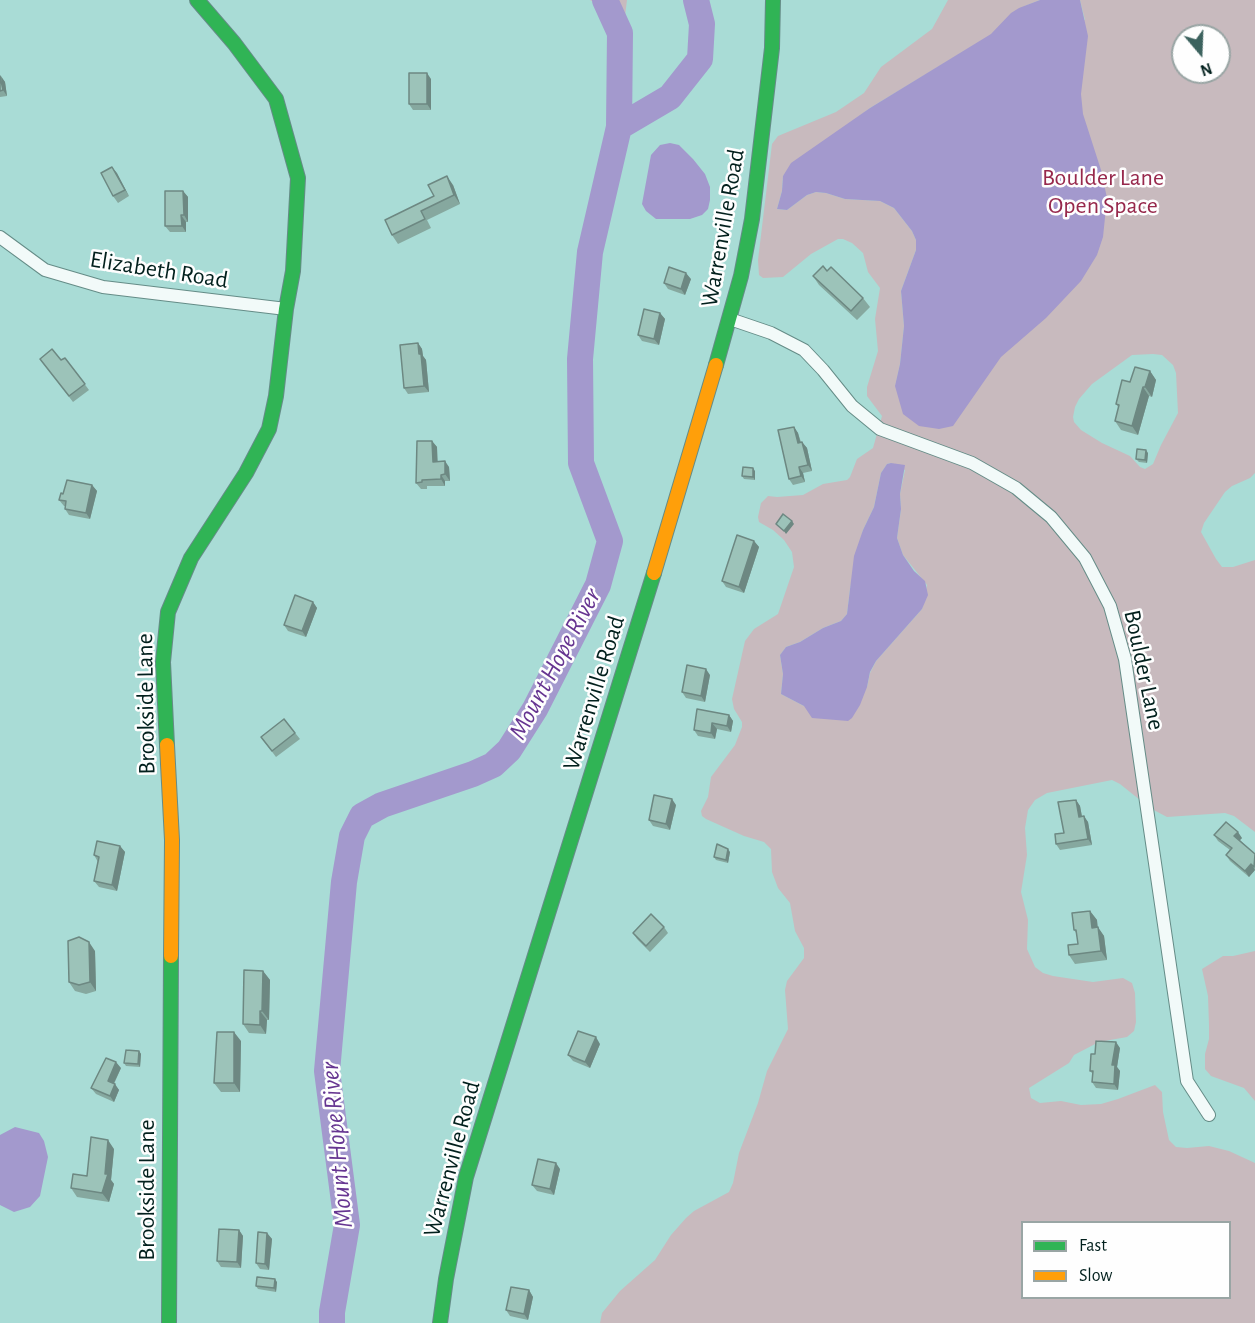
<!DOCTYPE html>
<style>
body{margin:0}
#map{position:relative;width:1255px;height:1323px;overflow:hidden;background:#a9dcd6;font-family:"Alegreya Sans",sans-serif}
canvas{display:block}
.legend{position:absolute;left:1021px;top:1221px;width:210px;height:78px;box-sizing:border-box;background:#fefefe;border:2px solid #99a5a4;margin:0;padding:8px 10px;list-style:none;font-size:18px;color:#02201d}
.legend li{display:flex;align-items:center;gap:12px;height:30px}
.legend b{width:30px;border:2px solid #99a5a4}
.north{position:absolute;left:1171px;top:24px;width:60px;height:60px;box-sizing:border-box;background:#fefefe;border:2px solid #99a5a4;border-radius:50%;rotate:161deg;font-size:16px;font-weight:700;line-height:24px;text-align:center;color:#02201d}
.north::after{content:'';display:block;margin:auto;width:21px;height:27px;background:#3c625e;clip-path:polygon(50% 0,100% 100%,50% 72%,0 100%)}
</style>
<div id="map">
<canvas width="1255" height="1323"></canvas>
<ul class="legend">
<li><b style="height:8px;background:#30b455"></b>Fast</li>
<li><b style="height:8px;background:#ff9f0a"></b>Slow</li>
</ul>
<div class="north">N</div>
</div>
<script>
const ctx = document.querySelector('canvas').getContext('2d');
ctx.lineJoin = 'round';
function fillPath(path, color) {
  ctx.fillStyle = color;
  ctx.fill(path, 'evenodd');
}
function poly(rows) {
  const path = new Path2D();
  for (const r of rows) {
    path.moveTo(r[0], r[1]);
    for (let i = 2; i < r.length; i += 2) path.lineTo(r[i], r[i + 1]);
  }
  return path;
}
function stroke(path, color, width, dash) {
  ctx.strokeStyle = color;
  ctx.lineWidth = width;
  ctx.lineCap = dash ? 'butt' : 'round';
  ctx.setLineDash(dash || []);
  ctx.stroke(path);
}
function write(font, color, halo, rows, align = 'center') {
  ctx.font = font + ' "Alegreya Sans",sans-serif';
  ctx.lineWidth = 5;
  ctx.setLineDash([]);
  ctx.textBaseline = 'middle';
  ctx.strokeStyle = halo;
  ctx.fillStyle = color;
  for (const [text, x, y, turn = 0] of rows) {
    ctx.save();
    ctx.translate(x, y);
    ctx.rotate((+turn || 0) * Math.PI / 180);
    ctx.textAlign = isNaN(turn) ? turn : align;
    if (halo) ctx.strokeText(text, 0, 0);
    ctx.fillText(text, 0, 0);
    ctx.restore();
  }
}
const green = poly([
 [590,0,627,0,625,16,599,5],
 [948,0,1040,0,1025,6,1085,20,1080,0,1255,0,1255,473,1250,478,1232,486,1225,492,1204,523,1201,532,1216,559,1222,567,1233,567,1255,560,1255,832,1234,816,1225,813,1167,817,1150,808,1120,784,1112,780,1047,793,1035,800,1028,810,1025,828,1027,855,1021,892,1028,920,1027,949,1035,967,1043,973,1053,976,1093,982,1123,978,1132,983,1135,993,1136,1022,1134,1031,1127,1037,1099,1042,1074,1055,1069,1063,1029,1088,1031,1098,1040,1103,1061,1101,1081,1105,1101,1104,1118,1099,1155,1085,1162,1092,1163,1112,1169,1140,1176,1147,1187,1148,1209,1146,1229,1151,1255,1163,1255,1323,600,1323,602,1313,620,1291,655,1260,671,1235,686,1218,694,1211,729,1192,733,1183,739,1153,758,1103,767,1071,788,1029,785,990,787,981,804,958,804,948,795,931,790,903,778,888,772,872,771,849,764,842,744,836,706,819,702,816,701,811,708,797,711,777,735,745,742,727,742,722,734,709,732,699,745,641,754,629,778,614,794,567,792,552,784,540,773,530,759,522,758,517,761,503,768,496,777,497,803,495,823,484,847,480,850,477,857,459,873,448,882,416,867,396,867,387,878,351,875,319,880,288,868,272,863,253,852,243,843,239,838,239,811,254,783,277,763,278,759,275,758,260,772,144,778,136,836,112,864,93,881,67,932,29],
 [1183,36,1219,36,1219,72,1183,72],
 [981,41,895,386,900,364,904,326,901,291,916,250,916,240,912,231,894,208,880,201,845,199,826,193,816,192,807,195,787,210,777,209,782,191,783,176,870,108],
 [1153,354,1162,355,1173,365,1176,373,1178,413,1161,445,1153,464,1145,469,1140,467,1130,456,1102,443,1081,430,1074,422,1073,417,1075,407,1079,399,1092,384,1132,355],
 [891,463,905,470,900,494,901,509,897,538,903,555,927,585,922,609,876,661,870,673,867,687,804,706,781,694,783,674,780,655,786,647,800,642,823,628,841,621,847,614,850,589,863,530,874,507,881,473,887,464],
 [1022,1222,1230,1222,1230,1298,1022,1298],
 [1255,951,1255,1101,1244,1088,1211,1076,1205,1069,1205,1054,1209,1039,1209,1025,1208,996,1202,969,1223,956,1233,956]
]);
const water = poly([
 [1040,0,1080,0,1088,36,1081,94,1083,114,1101,170,1107,198,1103,237,1097,255,1081,281,1046,318,1001,357,953,426,939,429,919,426,903,414,895,386,900,364,904,326,901,291,916,250,916,240,912,231,894,208,880,201,845,199,826,193,816,192,807,195,787,210,777,209,782,191,783,176,791,163,870,108,991,34,1011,13,1019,8],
 [670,143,679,145,693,159,705,174,710,187,710,200,708,209,702,215,690,219,656,219,646,211,642,204,651,155,660,145],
 [891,463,905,465,900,494,901,509,897,538,903,555,914,571,925,581,928,595,922,609,876,661,870,672,867,687,860,705,852,718,848,721,812,718,804,706,781,694,783,674,780,655,786,647,800,642,823,628,841,621,847,614,854,556,863,530,874,507,881,473,887,464],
 [15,1127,39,1133,44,1141,48,1157,40,1196,30,1207,14,1212,0,1205,0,1135]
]);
const river = poly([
 [605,0,620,33,619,127],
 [332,1323,332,1312,347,1225,327,1071,344,882,352,836,362,816,382,805,473,774,493,765,509,750,535,709,598,585,610,541,581,463,580,359,590,252,619,127,670,97,700,59,702,24,696,0]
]);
const street = poly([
 [0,237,45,270,103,287,286,309],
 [730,319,771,333,804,350,823,370,852,406,880,429,972,463,1016,488,1051,517,1085,558,1110,606,1125,659,1187,1081,1209,1115]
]);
const fast = poly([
 [716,365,741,276,752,219,772,48,773,0],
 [167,745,163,662,168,612,191,558,246,473,269,429,276,396,286,309,293,271,298,178,276,99,234,43,197,0],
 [169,1323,171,956],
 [440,1323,446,1279,466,1177,654,573]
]);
const slow = poly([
 [654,573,716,365],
 [167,745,172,840,171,956]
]);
const wall = poly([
 [0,76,5,82,7,96,0,97],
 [431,79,431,110,413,110,409,104],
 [112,167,129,196,118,203,113,196],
 [453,185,460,204,427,220,431,228,398,244,392,235,434,196],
 [183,191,188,197,188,222,186,222,186,232,170,232,165,226],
 [813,276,863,298,870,307,857,320,819,285],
 [691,279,685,295,668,289,664,283],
 [660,313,665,319,659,345,642,341,638,335],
 [418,343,422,349,423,356,426,360,429,392,408,394,404,388],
 [65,358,89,390,73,402,40,359,61,360],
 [1150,371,1156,380,1152,397,1149,396,1138,435,1121,430,1115,421,1119,408,1116,404,1130,382],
 [794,427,798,433,801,442,802,442,807,448,812,471,803,473,805,482,793,485,789,479],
 [432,441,437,447,437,462,449,467,450,481,445,481,445,486,427,486,427,489,421,489,416,483],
 [1148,453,1147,463,1139,462,1136,459],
 [755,471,755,480,744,479,742,476],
 [92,485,97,491,90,519,69,515,65,509,65,506,64,506,59,500,63,494],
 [754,541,759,547,744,593,726,587,722,581],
 [313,602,317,608,306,637,288,631,284,625],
 [710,675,705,702,686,698,682,692],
 [729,715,733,721,731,732,717,729,715,739,698,736,694,730],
 [284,719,300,739,276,757,261,737],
 [1076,800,1080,806,1082,816,1088,822,1092,845,1060,850,1056,844,1064,833],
 [676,805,670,830,653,826,649,820],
 [1214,835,1242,838,1240,840,1255,854,1255,870,1249,877,1230,861,1226,855,1230,850,1218,841],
 [120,846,125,852,117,891,99,887,94,881,98,862,94,855],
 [730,852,728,863,716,860,714,857],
 [1090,911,1097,920,1097,927,1104,936,1107,960,1075,964,1069,955,1078,944,1077,934,1074,930],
 [664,927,668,933,650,952,637,939,633,933],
 [95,951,96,991,86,994,75,991,69,982],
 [263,971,270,980,269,1020,267,1020,266,1034,249,1033,243,1024],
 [241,1041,240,1092,221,1092,214,1083],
 [600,1044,590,1068,573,1061,568,1055],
 [1120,1048,1117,1067,1120,1071,1118,1090,1096,1088,1092,1082,1093,1074,1090,1071,1095,1054],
 [139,1051,141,1054,140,1067,126,1066,124,1063],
 [121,1068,114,1084,119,1090,114,1102,96,1094,91,1088],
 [114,1149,111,1180,114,1184,109,1202,77,1197,71,1188,87,1176],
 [560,1169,554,1195,537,1191,532,1185],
 [239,1230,243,1236,241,1268,221,1267,217,1261],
 [267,1233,272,1239,269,1270,260,1269,256,1263],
 [277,1282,276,1292,258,1289,256,1286],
 [529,1290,533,1297,528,1320,510,1316,506,1310]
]);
const shadedWall = poly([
 [427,73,431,79,431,110,427,104],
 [1,76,5,82,7,96,3,90],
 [112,167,117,173,129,196,125,190],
 [447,176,453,185,460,204,454,195],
 [183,191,188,197,188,222,184,215],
 [181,215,186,222,186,232,182,226],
 [686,273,691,279,685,295,681,289],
 [660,313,665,319,659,345,654,339],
 [418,343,422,349,423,356,426,360,429,392,424,386],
 [1150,371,1156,380,1152,397,1145,387],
 [1143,387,1149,396,1138,435,1132,426],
 [794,427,798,433,802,449,798,443],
 [432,441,437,447,438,468,433,462],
 [802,442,807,448,812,471,808,465],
 [1146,450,1148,453,1147,463,1145,460],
 [445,461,449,467,450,481,445,474],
 [799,467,803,473,805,482,801,476],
 [753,468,755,471,755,480,753,477],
 [441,475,445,481,445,486,441,479],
 [92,485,97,491,90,519,86,513],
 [792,521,794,524,786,534,784,531],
 [754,541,759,547,744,593,739,587],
 [313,602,317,608,306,637,302,631],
 [706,669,710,675,705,702,701,696],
 [729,715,733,721,731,732,727,726],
 [712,723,717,729,715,739,711,733],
 [672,799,676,805,670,830,666,824],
 [1076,800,1080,806,1083,823,1079,817],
 [1084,816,1088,822,1092,845,1088,839],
 [1238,832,1242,838,1238,842,1234,836],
 [120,846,125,852,117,891,112,885],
 [728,849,730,852,728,863,726,860],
 [1251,864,1255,870,1249,877,1245,871],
 [1090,911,1097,920,1099,937,1092,928],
 [1098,927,1104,936,1107,960,1101,951],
 [89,942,95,951,96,991,90,982],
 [263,971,270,980,269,1020,262,1011],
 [260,1011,267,1020,266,1034,260,1025],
 [234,1032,241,1041,240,1092,234,1083],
 [596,1037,600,1044,590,1068,585,1062],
 [1116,1042,1120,1048,1117,1067,1120,1071,1118,1090,1114,1084,1112,1065],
 [139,1051,141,1054,140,1067,138,1064],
 [116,1062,121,1068,112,1087,108,1081],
 [115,1084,119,1090,114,1102,110,1096],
 [108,1140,114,1149,111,1180,114,1184,109,1202,102,1193],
 [556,1163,560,1169,554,1195,550,1189],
 [239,1230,243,1236,241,1268,237,1262],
 [267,1233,272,1239,269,1270,265,1264],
 [275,1279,277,1282,276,1292,274,1288],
 [529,1290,533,1297,528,1320,524,1314]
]);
const building = poly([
 [409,73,427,73,427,104,409,104,409,73],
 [0,76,3,90,0,91,0,76],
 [112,167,125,190,113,196,101,173,112,167],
 [447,176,454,195,421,211,425,219,392,235,385,220,434,196,428,185,447,176],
 [165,191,183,191,184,215,181,215,182,226,165,226,165,191],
 [823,266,827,271,831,267,863,298,851,311,813,276,823,266],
 [669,267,686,273,681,289,664,283,669,267],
 [644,309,660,313,654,339,638,335,644,309],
 [418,343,419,354,421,354,424,386,404,388,400,345,418,343],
 [52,349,61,360,65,358,85,384,69,396,40,359,52,349],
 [1135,367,1150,371,1145,387,1143,387,1132,426,1115,421,1119,405,1116,404,1122,380,1130,382,1135,367],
 [794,427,798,443,802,442,808,465,799,467,801,476,789,479,778,430,794,427],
 [417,441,432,441,433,462,445,461,445,474,441,475,441,479,422,480,422,482,416,483,417,441],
 [1137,449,1146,450,1145,460,1136,459,1137,449],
 [743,467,753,468,753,477,742,476,743,467],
 [67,480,92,485,86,513,65,509,66,501,59,500,61,493,63,494,67,480],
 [783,514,792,521,784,531,776,524,783,514],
 [737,535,754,541,739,587,722,581,737,535],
 [295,595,313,602,302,631,284,625,295,595],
 [687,665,706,669,701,696,682,692,687,665],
 [697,709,729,715,727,726,712,723,711,733,694,730,697,709],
 [284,719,295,733,272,751,261,737,284,719],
 [654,795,672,799,666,824,649,820,654,795],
 [1076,800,1079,817,1084,816,1088,839,1056,844,1055,834,1064,833,1058,802,1076,800],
 [1226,822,1238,832,1234,836,1255,854,1254,867,1251,864,1245,871,1226,855,1232,848,1214,835,1226,822],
 [97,841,120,846,112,885,94,881,99,857,94,855,97,841],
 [717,844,728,849,726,860,714,857,717,844],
 [1090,911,1092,928,1098,927,1101,951,1069,955,1068,945,1078,944,1076,930,1074,930,1072,913,1090,911],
 [651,914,664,927,646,946,633,933,651,914],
 [79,937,89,942,90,982,79,985,69,982,68,941,79,937],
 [244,970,263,971,262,1011,260,1011,260,1025,243,1024,244,970],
 [578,1031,596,1037,585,1062,568,1055,578,1031],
 [217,1032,234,1032,234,1083,214,1083,217,1032],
 [1096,1041,1116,1042,1112,1065,1115,1065,1114,1084,1092,1082,1093,1071,1090,1071,1091,1054,1095,1054,1096,1041],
 [126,1050,139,1051,138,1064,124,1063,126,1050],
 [106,1058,116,1062,108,1081,115,1084,110,1096,91,1088,106,1058],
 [91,1137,108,1140,105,1174,108,1174,102,1193,71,1188,73,1174,87,1176,91,1137],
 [538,1159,556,1163,550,1189,532,1185,538,1159],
 [219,1229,239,1230,237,1262,217,1261,219,1229],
 [258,1232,267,1233,265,1264,256,1263,258,1232],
 [257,1277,275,1279,274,1288,256,1286,257,1277],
 [511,1287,529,1290,524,1314,506,1310,511,1287]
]);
const parkNames = [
 ["Boulder Lane",1103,178],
 ["Open Space",1103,206]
];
const streetNames = [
 ["Warrenville Road",723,228,-80],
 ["Elizabeth Road",159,270,9],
 ["Boulder Lane",1144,670,78],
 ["Warrenville Road",594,693,-73],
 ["Brookside Lane",146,704,-91],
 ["Warrenville Road",452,1159,-75],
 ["Brookside Lane",147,1190,-90]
];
const waterNames = [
 ["Mount Hope River",555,664,-62],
 ["Mount Hope River",337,1145,-95]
];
fillPath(green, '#c8babe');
fillPath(water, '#a399cd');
stroke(river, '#a399cd', 26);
stroke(street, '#658c87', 14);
stroke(fast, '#658c87', 16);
stroke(slow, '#658c87', 16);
stroke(street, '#f2faf9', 12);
stroke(fast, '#30b455', 14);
stroke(slow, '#ff9f0a', 14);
fillPath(wall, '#86a89f');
fillPath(shadedWall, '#6d8882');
fillPath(building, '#9cc3b9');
stroke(building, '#6d8882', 1.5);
write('24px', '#97284c', '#fefefe', parkNames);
write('24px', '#02201d', '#fefefe', streetNames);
write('italic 26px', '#663591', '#fefefe', waterNames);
</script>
